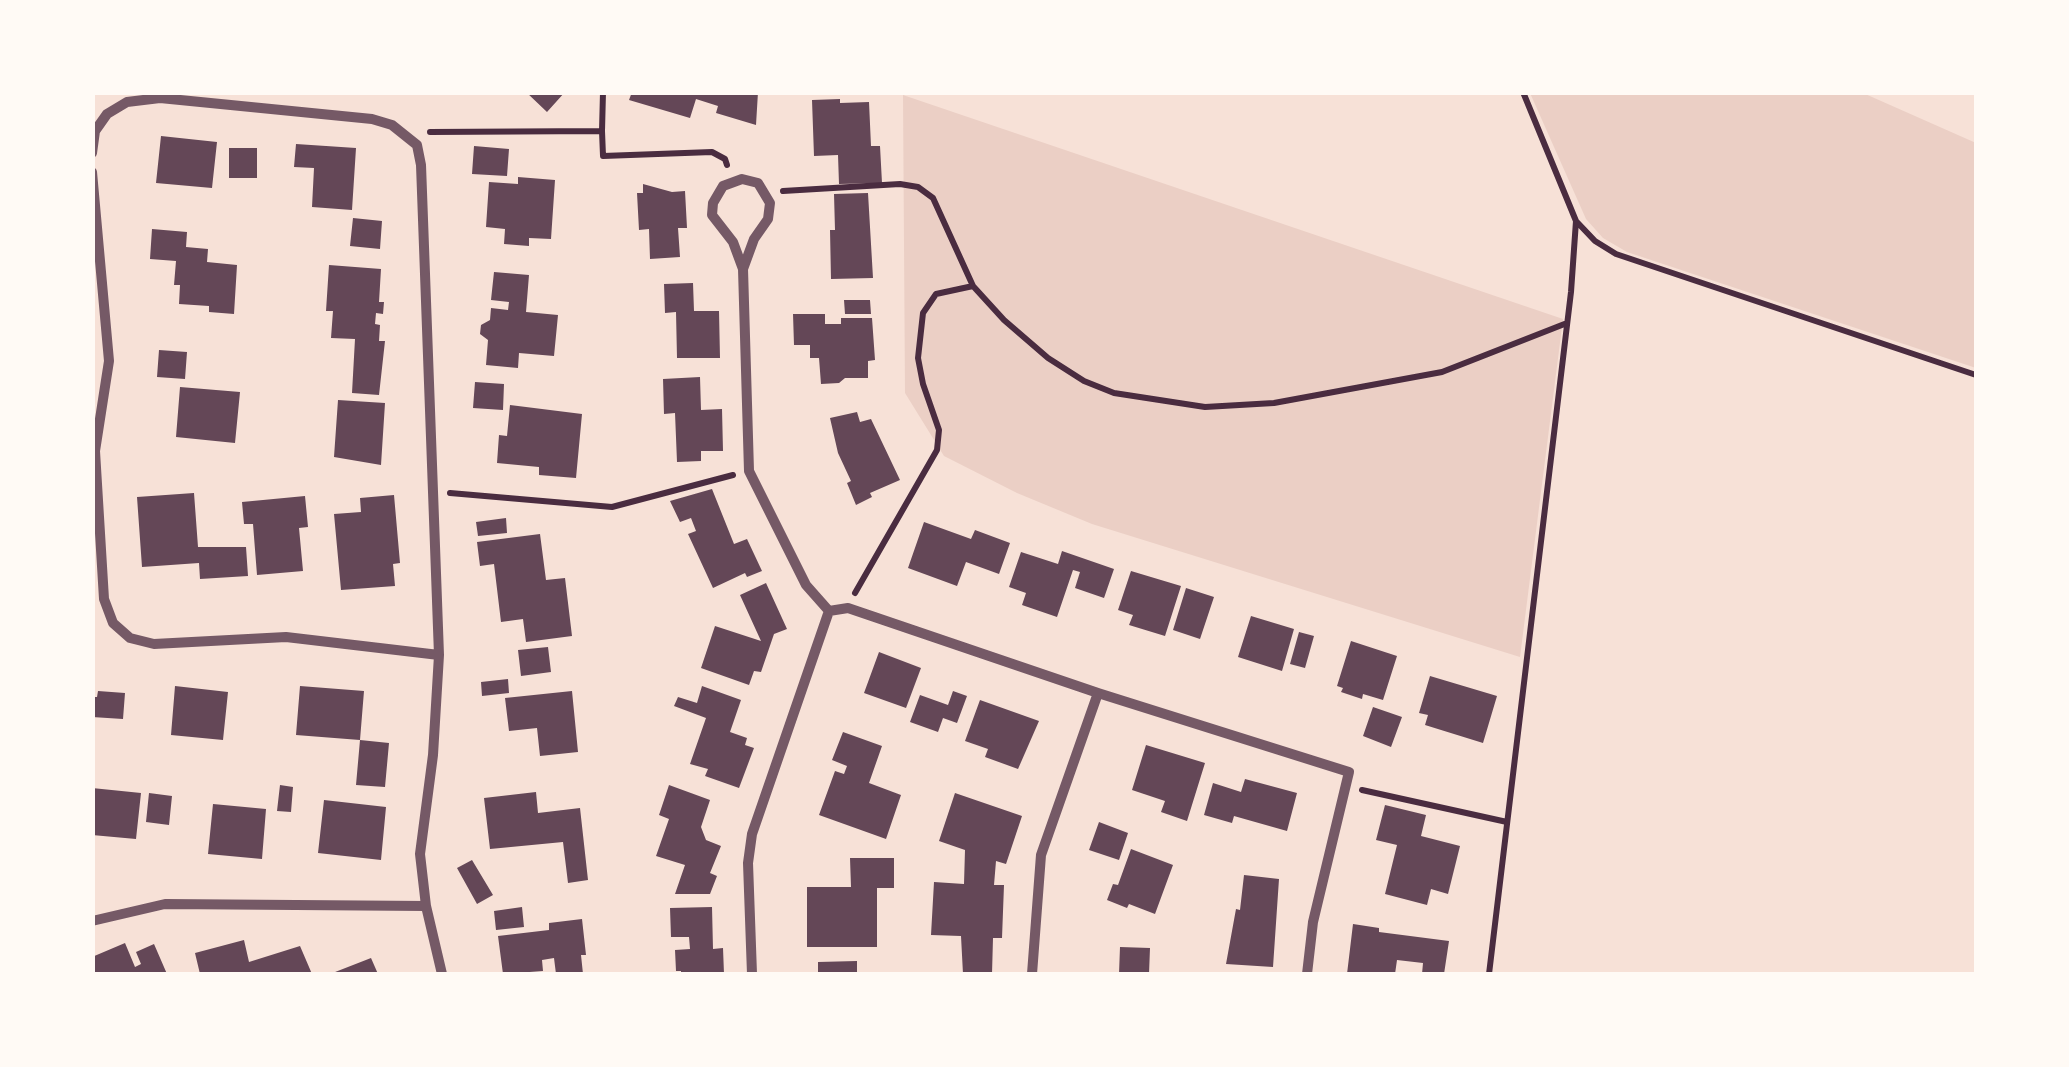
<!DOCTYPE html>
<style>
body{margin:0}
#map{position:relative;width:2069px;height:1067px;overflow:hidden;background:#f7e1d7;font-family:"Source Sans 3",sans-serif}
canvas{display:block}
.frame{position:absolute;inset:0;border:95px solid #fffaf5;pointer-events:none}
</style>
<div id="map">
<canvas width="2069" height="1067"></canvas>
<div class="frame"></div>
</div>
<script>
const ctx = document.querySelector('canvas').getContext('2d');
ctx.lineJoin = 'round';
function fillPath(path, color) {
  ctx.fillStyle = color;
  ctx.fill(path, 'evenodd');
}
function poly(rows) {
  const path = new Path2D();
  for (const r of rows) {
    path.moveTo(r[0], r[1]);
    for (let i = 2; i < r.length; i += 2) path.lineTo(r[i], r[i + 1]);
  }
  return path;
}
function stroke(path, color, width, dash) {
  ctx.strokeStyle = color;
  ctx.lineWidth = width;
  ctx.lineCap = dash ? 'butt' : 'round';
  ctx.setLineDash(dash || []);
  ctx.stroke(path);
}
const green = poly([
 [1530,93,1863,93,1976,143,1976,368,1627,252,1603,238,1586,219],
 [903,95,1563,319,1520,657,1092,524,1017,493,944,456,905,393]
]);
const building = poly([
 [526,92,565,92,547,112],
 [632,92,758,92,756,125,716,113,718,106,696,99,690,118,629,100],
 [840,99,840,103,869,102,871,146,880,146,882,183,839,184,838,155,814,156,812,100],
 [161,136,217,142,212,188,156,183],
 [296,144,356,148,352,210,312,207,314,168,294,167],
 [474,146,509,149,507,176,472,174],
 [229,148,257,148,257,178,229,178],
 [518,177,555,180,551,239,529,238,529,246,504,244,505,229,486,227,489,182,518,184],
 [643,184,672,192,685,191,687,228,678,228,680,257,650,259,649,229,639,230,637,193,643,193],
 [868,193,873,278,831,279,830,230,835,230,834,194],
 [353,218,382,221,380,249,350,246],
 [152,229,187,232,186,247,208,249,207,262,237,265,234,314,209,312,209,306,179,304,180,285,174,285,176,261,150,259],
 [329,265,381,269,379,302,384,302,383,314,376,313,375,324,380,325,379,341,385,341,379,395,352,393,355,339,331,338,333,311,326,311],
 [494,272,529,275,526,312,558,315,554,356,519,353,518,368,486,365,488,340,480,334,481,325,490,320,491,308,508,310,509,302,491,300],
 [693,283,694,311,719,311,720,358,677,358,676,312,665,313,664,284],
 [844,300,870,300,871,314,845,314],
 [793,314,825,314,825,324,841,324,841,318,872,318,875,360,868,361,868,378,845,378,839,383,821,384,819,358,810,358,810,345,794,345],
 [159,350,187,352,185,379,157,377],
 [700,377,701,410,722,409,723,451,701,451,701,461,677,462,675,413,664,414,663,379],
 [475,382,504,384,503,410,473,408],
 [180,387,240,392,235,443,176,437],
 [338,400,385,403,381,465,334,457],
 [510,405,582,414,576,478,539,475,539,467,497,463,499,435,507,436],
 [857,412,860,422,871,419,900,480,870,493,872,497,856,505,847,483,851,481,838,453,830,418],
 [712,489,734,544,747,539,762,571,747,577,745,573,713,588,688,534,696,531,691,518,680,522,670,501],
 [194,493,198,547,246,547,248,576,200,579,199,563,142,567,137,497],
 [394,495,400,563,393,564,395,586,341,590,334,514,361,512,360,498],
 [305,496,308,527,299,528,303,571,257,575,253,524,244,524,242,502],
 [506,518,507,533,478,536,476,522],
 [924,522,971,539,975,530,1010,543,999,574,966,562,957,586,908,568],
 [540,534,546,580,565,578,572,636,526,642,523,619,501,622,494,564,480,566,477,542],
 [1062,551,1114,569,1104,598,1075,588,1080,572,1073,570,1057,617,1022,605,1026,593,1009,587,1021,552,1058,564],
 [1131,571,1181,586,1165,636,1129,625,1133,615,1118,610],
 [766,583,787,629,774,634,761,672,754,671,749,685,701,668,715,626,761,641,740,595],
 [1186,588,1214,597,1200,639,1173,630],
 [1251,616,1294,629,1282,671,1238,657],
 [1299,632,1314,636,1305,668,1290,664],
 [1351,641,1397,656,1383,700,1363,694,1362,699,1341,692,1343,688,1337,686],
 [548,647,551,672,521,676,518,650],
 [879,652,921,668,906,708,864,693],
 [1430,676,1497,696,1483,743,1425,725,1428,715,1419,713],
 [508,679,509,693,482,696,481,682],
 [175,686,228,692,223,740,171,735],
 [300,686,364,691,360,740,296,735],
 [702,686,741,700,730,732,747,738,745,745,754,748,739,788,705,776,708,769,690,764,706,718,674,706,678,697,697,703],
 [98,691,125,693,123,719,92,717,92,697,97,697],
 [572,691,578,752,540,756,537,728,509,731,505,698],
 [953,691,967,696,957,723,943,718,938,732,910,722,920,695,948,705],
 [980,700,1039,721,1018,769,985,757,988,749,965,741],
 [1373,707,1402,717,1391,747,1363,736],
 [843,732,882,746,869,783,901,795,886,839,819,815,835,771,844,774,847,766,832,760],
 [360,740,389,743,385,787,356,785],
 [1146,745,1205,763,1187,821,1161,812,1165,801,1132,790],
 [1245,779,1297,793,1287,831,1234,816,1232,823,1204,815,1213,783,1241,792],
 [280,785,293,787,291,812,277,811],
 [669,785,710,800,701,827,706,840,721,846,710,873,717,876,710,894,675,894,685,865,656,856,669,819,659,815],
 [92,788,141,793,136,839,92,835],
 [536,792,538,813,580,808,588,880,568,883,563,842,490,849,484,798],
 [149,793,172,796,169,825,146,822],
 [955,793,1022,816,1006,864,996,861,994,885,1004,885,1002,938,993,938,992,974,963,974,961,936,931,935,934,882,964,884,965,850,939,841],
 [324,800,386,807,381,860,318,853],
 [213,804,266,809,262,859,208,854],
 [1385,805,1426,815,1421,836,1460,846,1448,894,1431,889,1427,905,1385,894,1397,845,1376,840],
 [1099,822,1128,833,1119,860,1089,850],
 [1131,849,1173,865,1155,914,1129,904,1127,908,1107,900,1113,884,1118,885],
 [850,858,894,858,894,888,877,888,877,947,807,947,807,887,851,887],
 [472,860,493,895,477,904,457,868],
 [1244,875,1279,879,1273,967,1226,964,1236,909,1240,910],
 [522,907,524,927,496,930,494,911],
 [712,907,713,949,723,948,724,974,681,974,681,971,676,971,675,950,690,949,689,937,671,937,670,908],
 [582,919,586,955,581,955,583,974,556,974,554,958,542,960,543,971,503,974,498,936,549,930,549,923],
 [1353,924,1379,928,1379,932,1449,941,1444,974,1422,974,1423,963,1397,960,1395,974,1347,974],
 [244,940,249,962,300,946,312,974,200,974,195,953],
 [125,943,135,967,141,964,136,952,154,944,167,974,92,974,92,957],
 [1120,947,1150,948,1149,974,1119,974],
 [371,958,378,974,330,974],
 [857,961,857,974,818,974,818,962]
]);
const path = poly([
 [1523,92,1576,221,1595,241,1616,254,1976,375],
 [602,131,603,92],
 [430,132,602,131,603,156,712,152,725,159,727,165],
 [783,191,900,184,918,187,933,198,973,286,936,294,923,313,918,358,923,384,939,430,937,450,855,593],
 [973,286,1004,320,1048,358,1084,381,1114,393,1205,407,1274,403,1442,372,1567,323],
 [450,493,612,507,733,475],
 [1362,790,1507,822],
 [1489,974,1571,292,1576,221]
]);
const minor = poly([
 [92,153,95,131,107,114,127,102,160,98,372,119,392,125,417,145,421,165,439,655,433,755,420,854,426,906],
 [92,172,109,361,95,451,104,599,113,623,130,638,154,644,286,637,439,655],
 [743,269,754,239,768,219,770,203,758,183,742,179,723,186,713,203,712,215,733,242,743,269,749,471,806,585,829,611,752,834,748,863,752,974],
 [829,611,848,608,1098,693,1349,772,1313,922,1307,974],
 [92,921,165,904,426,906,442,974],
 [1032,974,1041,855,1098,693]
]);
fillPath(green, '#ebcfc5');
fillPath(building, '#644757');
stroke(path, '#4a2c40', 6);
stroke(minor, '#755966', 10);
</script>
